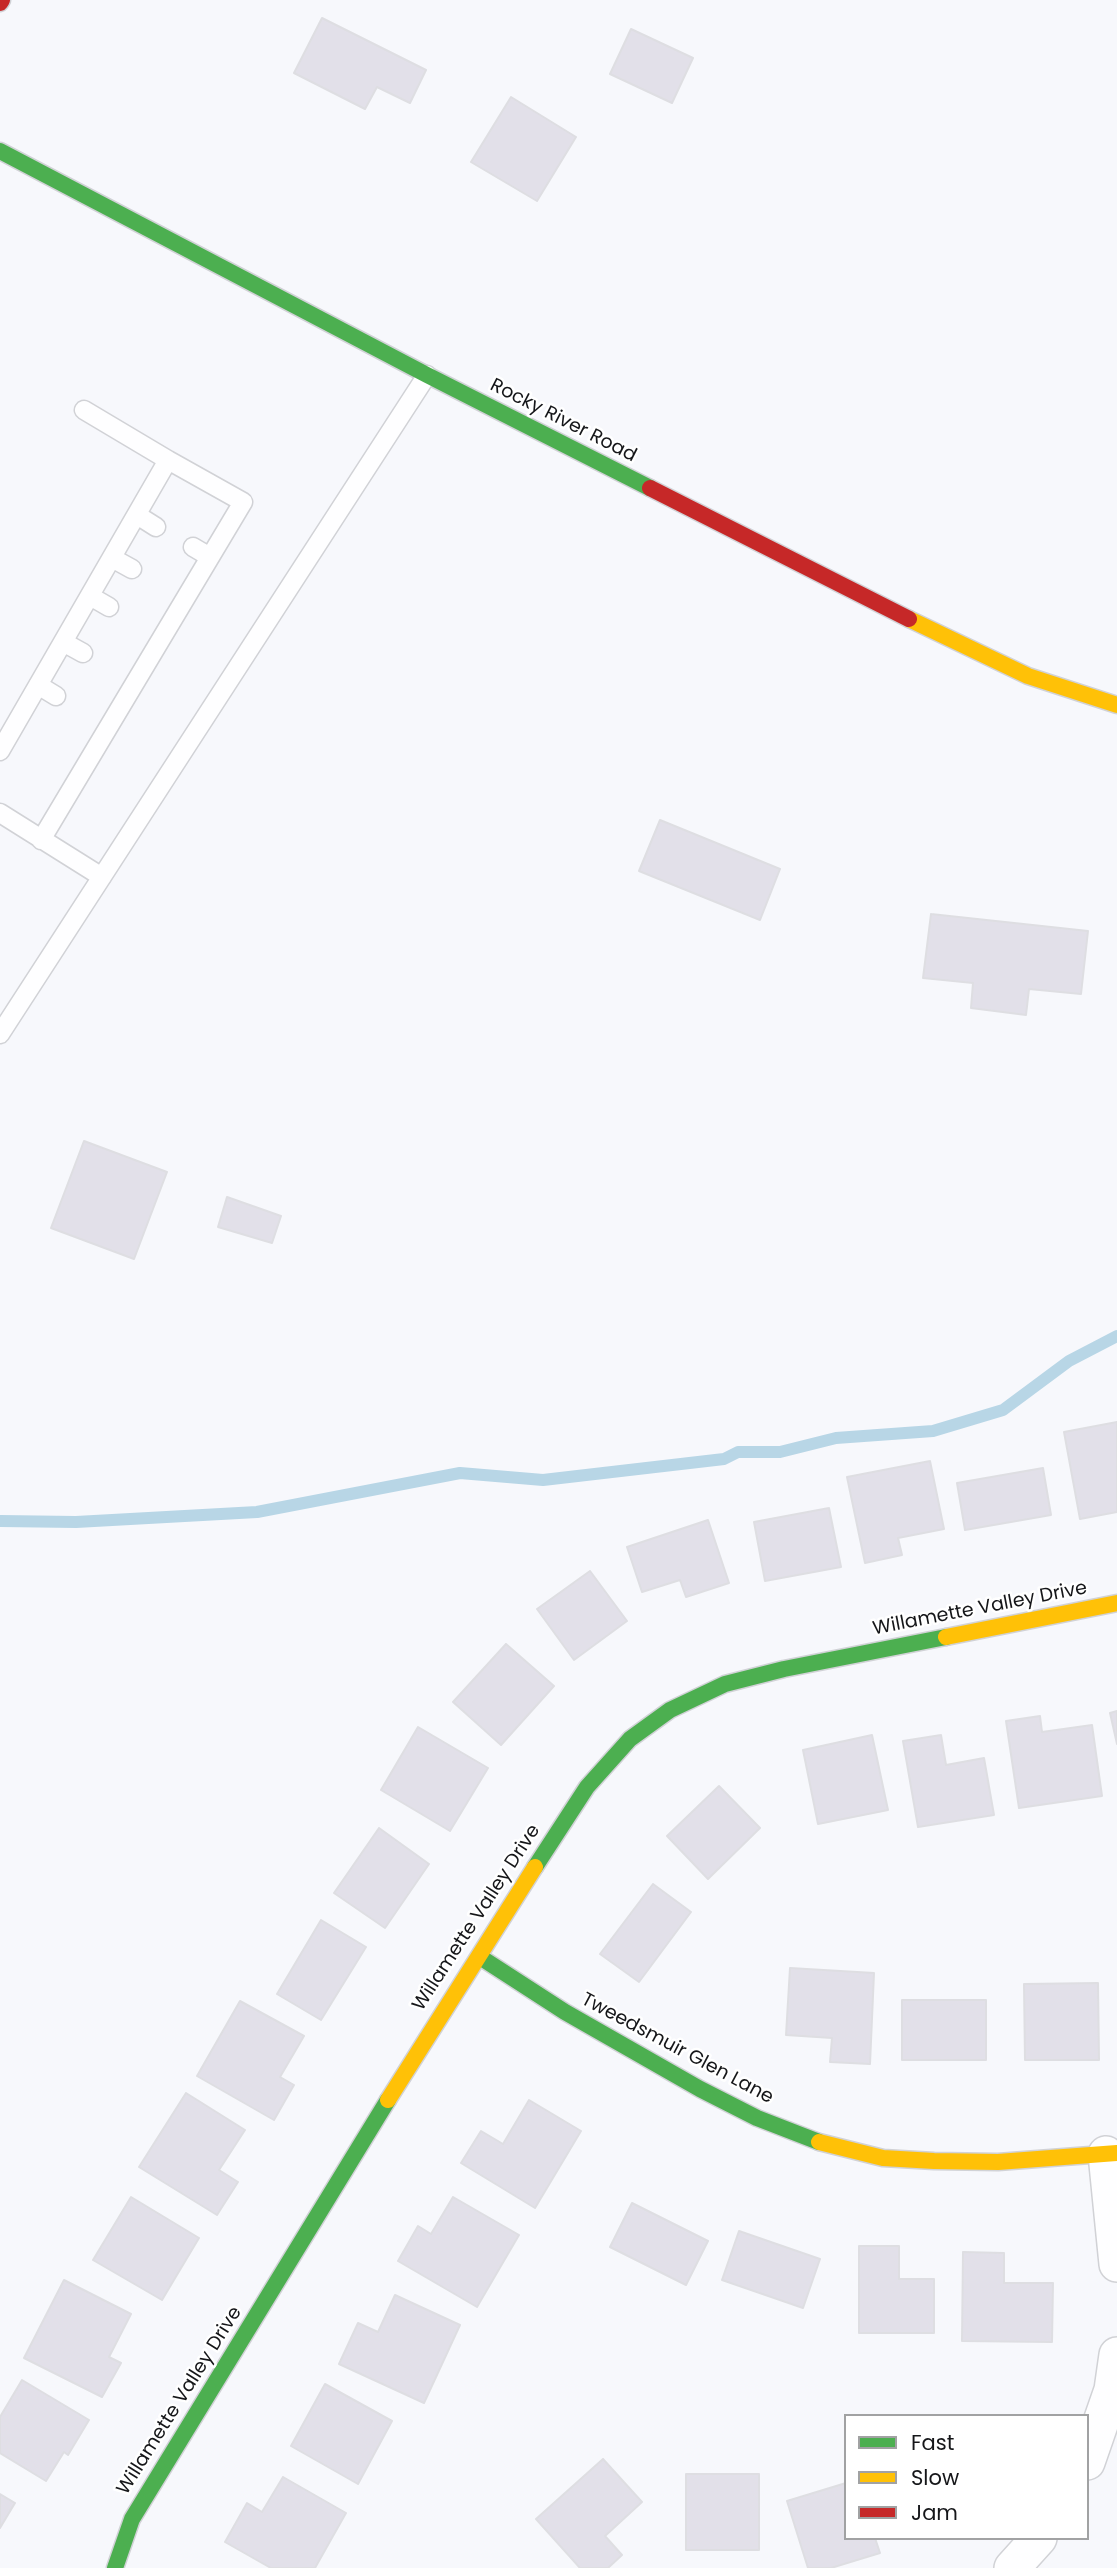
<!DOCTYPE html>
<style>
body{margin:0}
#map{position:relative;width:1117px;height:2568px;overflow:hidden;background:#f7f8fc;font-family:Poppins,sans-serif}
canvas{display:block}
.legend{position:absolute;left:844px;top:2414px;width:245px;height:126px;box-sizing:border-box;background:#fff;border:2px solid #a1a2a3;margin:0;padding:9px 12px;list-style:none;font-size:21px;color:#151619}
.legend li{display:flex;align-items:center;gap:14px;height:35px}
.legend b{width:35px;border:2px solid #a1a2a3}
</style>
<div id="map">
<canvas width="1117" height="2568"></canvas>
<ul class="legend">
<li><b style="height:9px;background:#4caf50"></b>Fast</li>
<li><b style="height:9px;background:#ffc107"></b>Slow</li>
<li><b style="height:9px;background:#c62828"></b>Jam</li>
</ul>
</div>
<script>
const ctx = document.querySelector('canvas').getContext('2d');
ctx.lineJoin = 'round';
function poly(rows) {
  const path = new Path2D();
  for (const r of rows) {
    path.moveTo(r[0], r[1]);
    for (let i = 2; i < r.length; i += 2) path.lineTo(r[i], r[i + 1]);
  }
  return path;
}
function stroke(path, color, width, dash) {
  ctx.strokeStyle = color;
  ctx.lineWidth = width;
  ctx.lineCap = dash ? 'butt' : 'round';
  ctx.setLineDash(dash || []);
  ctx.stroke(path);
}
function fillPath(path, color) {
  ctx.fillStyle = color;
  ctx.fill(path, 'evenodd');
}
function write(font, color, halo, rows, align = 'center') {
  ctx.font = font + ' Poppins,sans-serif';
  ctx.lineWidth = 5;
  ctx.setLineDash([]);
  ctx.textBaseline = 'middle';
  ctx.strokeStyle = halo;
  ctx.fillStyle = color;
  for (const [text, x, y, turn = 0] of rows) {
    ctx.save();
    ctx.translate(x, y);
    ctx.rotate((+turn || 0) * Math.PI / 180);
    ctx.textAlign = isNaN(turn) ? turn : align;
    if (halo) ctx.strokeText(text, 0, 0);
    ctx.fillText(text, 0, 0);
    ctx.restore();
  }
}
const stream = poly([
 [0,1521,76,1522,257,1512,460,1473,543,1480,724,1459,738,1452,780,1452,836,1438,933,1431,1003,1410,1069,1361,1117,1336]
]);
const building = poly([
 [322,18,426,70,410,103,377,87,365,109,294,73,322,18],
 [631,29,693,58,672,103,610,74,631,29],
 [511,97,576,137,537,201,471,162,511,97],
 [660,820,780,869,760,920,639,871,660,820],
 [931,914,1088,931,1081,994,1029,989,1026,1015,971,1008,973,983,923,978,931,914],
 [84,1141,167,1172,134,1259,51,1228,84,1141],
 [227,1197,281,1216,272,1243,218,1227,227,1197],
 [1117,1422,1117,1512,1080,1519,1064,1432,1117,1422],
 [930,1461,944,1529,898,1538,902,1555,865,1563,847,1477,930,1461],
 [1043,1468,1051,1515,965,1530,957,1483,1043,1468],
 [829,1508,841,1567,765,1581,754,1522,829,1508],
 [708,1520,729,1583,686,1597,680,1580,642,1592,627,1547,708,1520],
 [590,1571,627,1621,574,1660,537,1609,590,1571],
 [506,1644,554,1686,501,1745,453,1702,506,1644],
 [1117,1711,1117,1744,1110,1713,1117,1711],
 [1040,1716,1042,1732,1092,1725,1102,1796,1019,1808,1006,1721,1040,1716],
 [418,1727,488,1768,450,1831,381,1790,418,1727],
 [872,1735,888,1810,818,1824,803,1750,872,1735],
 [941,1735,946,1765,984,1758,994,1815,918,1827,903,1741,941,1735],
 [719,1786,760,1828,708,1879,667,1836,719,1786],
 [379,1828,429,1864,385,1928,334,1893,379,1828],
 [653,1884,691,1912,639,1982,600,1954,653,1884],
 [321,1920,366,1947,321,2020,277,1994,321,1920],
 [790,1968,874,1973,870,2064,830,2062,832,2038,786,2035,790,1968],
 [1098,1983,1099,2060,1025,2060,1024,1984,1098,1983],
 [902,2000,986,2000,986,2060,902,2060,902,2000],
 [240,2001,304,2036,280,2077,294,2085,274,2120,197,2076,240,2001],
 [186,2093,245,2130,219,2170,238,2182,217,2215,139,2167,186,2093],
 [529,2100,581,2131,535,2208,461,2163,481,2131,503,2144,529,2100],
 [131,2197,199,2238,162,2300,93,2260,131,2197],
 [453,2197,519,2235,477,2307,398,2261,418,2226,431,2234,453,2197],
 [632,2203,708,2241,686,2285,610,2247,632,2203],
 [739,2231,820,2259,803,2308,722,2280,739,2231],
 [859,2246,899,2246,899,2279,934,2279,934,2333,859,2333,859,2246],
 [963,2252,1004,2253,1004,2283,1053,2283,1052,2342,962,2341,963,2252],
 [64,2280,131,2314,109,2357,121,2363,102,2397,24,2358,64,2280],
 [395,2295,460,2325,424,2403,339,2364,358,2323,378,2332,395,2295],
 [22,2380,89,2420,68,2455,64,2452,46,2481,0,2453,0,2417,22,2380],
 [325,2384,392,2421,358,2484,291,2446,325,2384],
 [603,2459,642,2502,605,2536,622,2555,608,2568,580,2568,536,2519,603,2459],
 [686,2474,759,2474,759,2550,686,2550,686,2474],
 [283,2477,346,2513,315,2568,271,2568,225,2542,247,2503,262,2512,283,2477],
 [846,2483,846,2538,875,2538,880,2553,831,2568,808,2568,787,2501,846,2483],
 [0,2494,15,2503,0,2528,0,2494]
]);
const lane = poly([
 [84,410,168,460],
 [137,515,156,527],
 [193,547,210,557],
 [112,558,132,569],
 [90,596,109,607],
 [63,642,83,653],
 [38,685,56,696],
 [0,751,168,460,243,502,41,840],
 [0,813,102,877],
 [0,1034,427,375]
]);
const street = poly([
 [1106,2154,1117,2264],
 [1087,2462,1112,2390,1117,2355],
 [1012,2568,1039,2538]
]);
const fast = poly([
 [0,151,427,375,650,488],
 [535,1867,587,1787,630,1739,670,1710,725,1684,784,1669,946,1637],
 [480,1957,565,2012,700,2089,757,2118,819,2142],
 [115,2568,132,2519,388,2100]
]);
const slow = poly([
 [909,619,1028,676,1117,705],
 [946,1637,1117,1603],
 [388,2100,535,1867],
 [819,2142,883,2158,934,2161,998,2162,1117,2153]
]);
const jam = poly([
 [0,3,2,0],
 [650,488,909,619]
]);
const streetNames = [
 ["Rocky River Road",563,421,27],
 ["Willamette Valley Drive",980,1609,-11],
 ["Willamette Valley Drive",477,1918,-57],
 ["Tweedsmuir Glen Lane",677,2049,28],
 ["Willamette Valley Drive",180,2401,-58]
];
stroke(stream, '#b8d6e6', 12);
fillPath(building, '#e2e0e9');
stroke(building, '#dedee2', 2);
stroke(lane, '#d1d2d6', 21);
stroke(street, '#d1d2d6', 38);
stroke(fast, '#d1d2d6', 19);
stroke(slow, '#d1d2d6', 19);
stroke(jam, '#d1d2d6', 19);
stroke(lane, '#fefeff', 18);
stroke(street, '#fefeff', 35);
stroke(fast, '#4caf50', 16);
stroke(slow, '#ffc107', 16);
stroke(jam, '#c62828', 16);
write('19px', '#151619', '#fff', streetNames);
</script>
